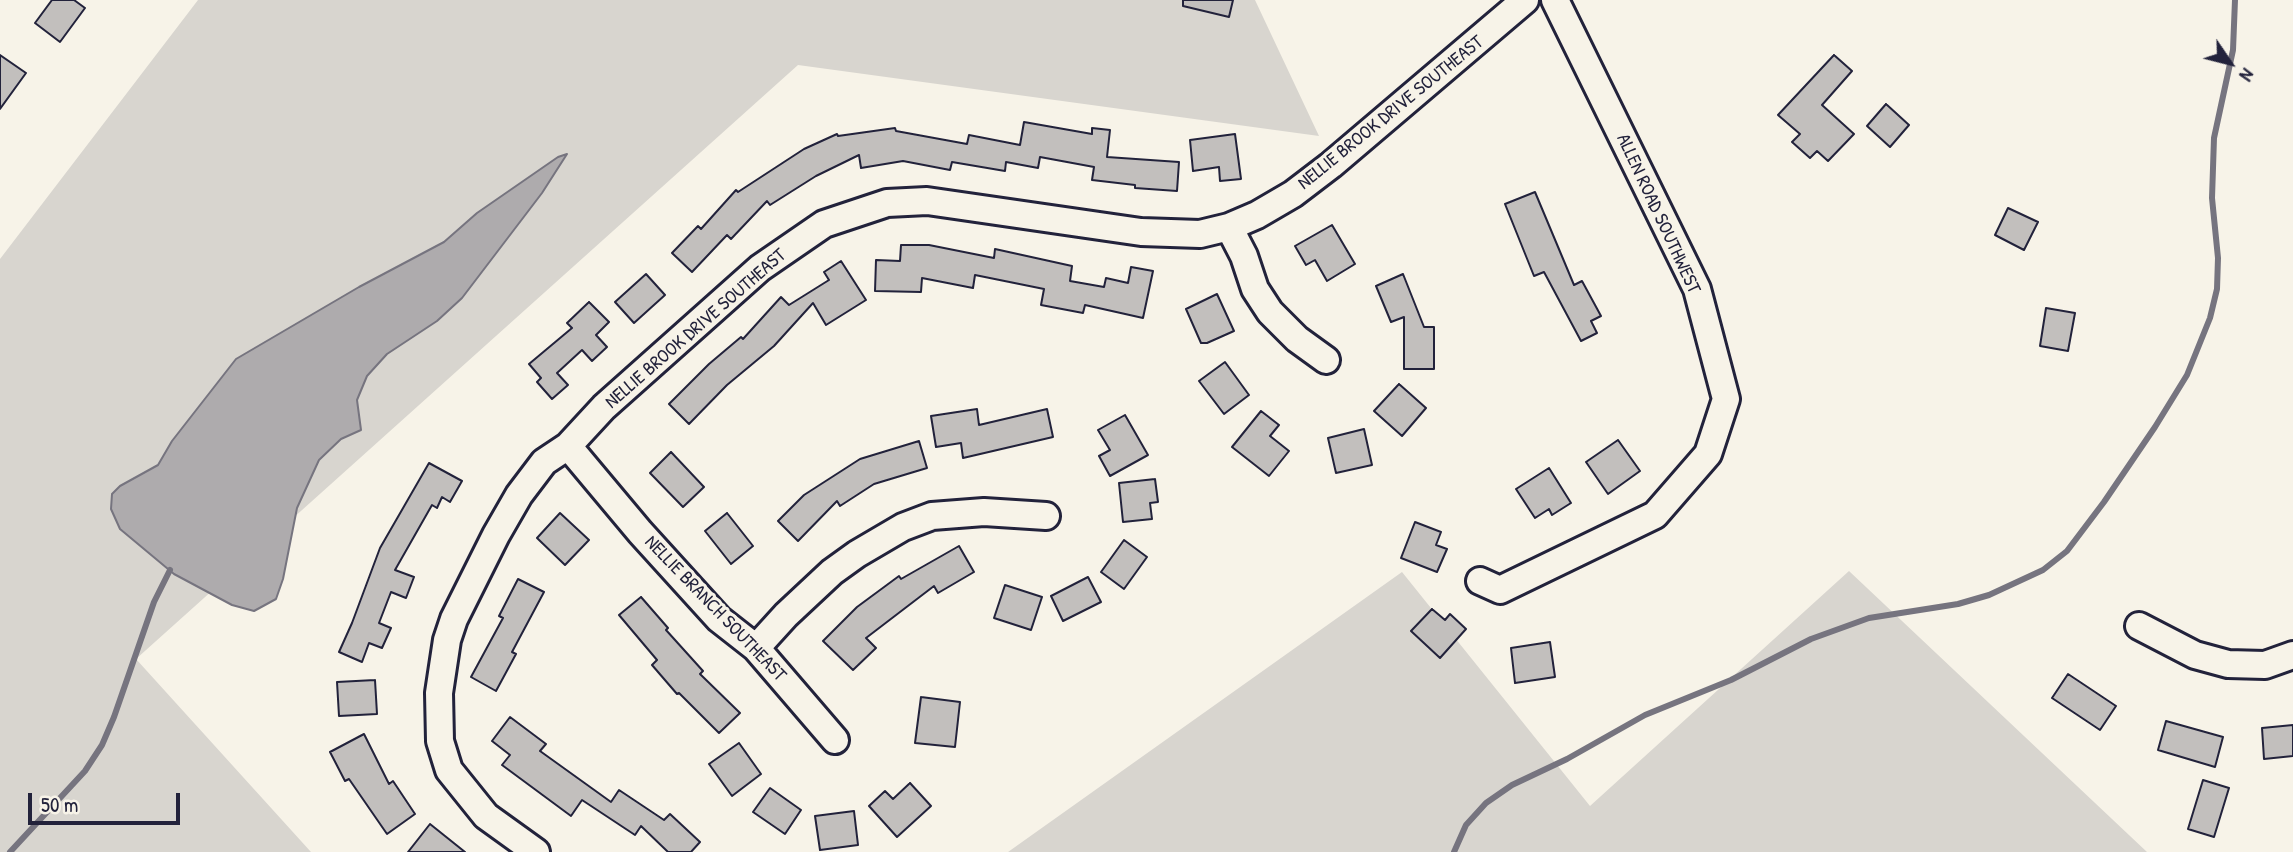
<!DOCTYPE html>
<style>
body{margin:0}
#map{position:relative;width:2293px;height:852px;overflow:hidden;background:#f7f3e8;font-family:"Patrick Hand",sans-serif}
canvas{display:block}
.north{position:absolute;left:2195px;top:28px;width:70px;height:70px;-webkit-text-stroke:5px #f7f3e8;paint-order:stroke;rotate:125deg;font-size:19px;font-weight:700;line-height:28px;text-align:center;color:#22223b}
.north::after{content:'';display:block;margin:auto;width:24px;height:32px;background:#22223b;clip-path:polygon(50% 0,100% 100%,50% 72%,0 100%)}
.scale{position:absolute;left:28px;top:793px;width:152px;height:32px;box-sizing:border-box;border:4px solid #22223b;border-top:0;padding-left:9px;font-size:21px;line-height:24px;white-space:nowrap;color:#22223b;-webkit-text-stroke:5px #f7f3e8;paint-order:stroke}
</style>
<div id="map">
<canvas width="2293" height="852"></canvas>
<div class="north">N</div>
<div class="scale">50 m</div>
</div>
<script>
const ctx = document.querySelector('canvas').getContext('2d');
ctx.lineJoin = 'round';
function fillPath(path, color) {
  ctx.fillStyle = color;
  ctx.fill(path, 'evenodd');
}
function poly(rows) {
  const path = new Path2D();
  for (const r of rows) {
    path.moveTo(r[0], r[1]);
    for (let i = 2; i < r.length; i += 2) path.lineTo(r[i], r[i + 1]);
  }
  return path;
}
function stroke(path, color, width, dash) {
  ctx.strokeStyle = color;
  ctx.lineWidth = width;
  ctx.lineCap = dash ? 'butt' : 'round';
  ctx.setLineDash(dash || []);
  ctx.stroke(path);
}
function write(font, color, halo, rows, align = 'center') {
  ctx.font = font + ' "Patrick Hand",sans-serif';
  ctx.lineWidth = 6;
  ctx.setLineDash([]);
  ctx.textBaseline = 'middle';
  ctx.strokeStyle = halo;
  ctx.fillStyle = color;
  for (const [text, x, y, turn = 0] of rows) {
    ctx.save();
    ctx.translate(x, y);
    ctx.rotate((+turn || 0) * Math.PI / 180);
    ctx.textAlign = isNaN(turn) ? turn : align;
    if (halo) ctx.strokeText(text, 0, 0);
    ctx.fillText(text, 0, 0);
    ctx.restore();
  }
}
const green = poly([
 [198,0,1255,0,1319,136,798,65,136,659,311,852,0,852,0,259],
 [1849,571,2147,852,1008,852,1402,572,1590,806]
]);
const water = poly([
 [567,154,542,193,462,298,437,321,387,354,367,376,357,400,361,430,341,439,319,460,297,508,283,579,276,599,254,611,232,605,174,574,120,529,111,509,112,494,120,486,158,465,172,441,236,359,359,287,444,242,477,213,558,157,567,154]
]);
const stream = poly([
 [10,852,85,771,102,745,114,717,154,602,170,570],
 [1454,852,1466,825,1486,803,1512,785,1567,759,1645,715,1731,680,1811,639,1869,618,1958,604,1989,595,2043,570,2067,551,2104,502,2155,427,2187,375,2210,318,2217,289,2218,258,2212,198,2214,138,2233,50,2235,0]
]);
const building = poly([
 [52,0,74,0,85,8,60,42,35,23,52,0],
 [1183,0,1233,0,1229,17,1183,6,1183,0],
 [0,55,26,73,0,109,0,55],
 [1834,55,1852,71,1822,105,1854,134,1828,161,1817,151,1810,158,1792,142,1800,134,1778,115,1834,55],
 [1886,104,1909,125,1890,147,1867,126,1886,104],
 [1024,122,1092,134,1092,128,1110,130,1107,157,1179,162,1177,191,1135,188,1135,185,1092,180,1094,167,1040,157,1038,168,1006,162,1005,171,952,162,950,170,903,161,861,168,859,155,816,176,770,205,767,201,731,239,727,235,692,272,672,253,698,226,701,229,736,190,738,192,804,149,837,134,838,136,895,128,896,131,967,144,969,135,1020,145,1024,122],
 [1235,134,1241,179,1220,181,1219,167,1193,171,1190,140,1235,134],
 [1535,192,1574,285,1582,281,1601,316,1591,321,1597,333,1581,341,1544,272,1534,276,1505,204,1535,192],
 [2008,208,2038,222,2024,250,1995,235,2008,208],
 [1332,225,1355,264,1327,281,1315,260,1306,265,1295,246,1332,225],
 [901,245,929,245,994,258,995,249,1072,266,1070,281,1104,287,1106,278,1128,283,1131,267,1153,271,1143,318,1085,305,1083,313,1041,305,1044,289,975,275,973,288,922,278,921,292,875,291,876,260,900,261,901,245],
 [841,261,866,300,826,325,813,303,774,346,727,385,689,424,669,404,709,364,741,337,743,339,781,297,789,305,829,280,824,272,841,261],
 [646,274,665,295,634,323,615,302,646,274],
 [1403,274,1424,327,1434,327,1434,369,1404,369,1404,317,1391,322,1376,286,1403,274],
 [1217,294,1234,331,1207,343,1201,343,1186,309,1217,294],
 [589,302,609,322,596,335,607,347,592,361,582,350,557,373,568,385,552,399,537,382,541,378,529,364,572,328,567,323,589,302],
 [2046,308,2075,313,2068,351,2040,346,2046,308],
 [1225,362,1249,395,1224,414,1199,381,1225,362],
 [1399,384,1426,408,1402,436,1374,411,1399,384],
 [977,409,979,425,1047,409,1053,437,963,458,961,443,936,447,931,416,977,409],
 [1261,411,1279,425,1270,436,1289,451,1269,476,1232,447,1261,411],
 [1125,415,1148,455,1110,476,1099,456,1110,450,1098,430,1125,415],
 [1364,429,1372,465,1336,473,1328,438,1364,429],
 [1618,440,1640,471,1608,494,1586,462,1618,440],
 [919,441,927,468,874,484,840,506,837,501,798,541,778,521,804,495,860,459,919,441],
 [671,452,704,487,683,507,650,473,671,452],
 [429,463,462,481,450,502,442,497,437,508,432,505,395,570,414,577,406,598,391,592,379,623,391,628,382,648,369,643,362,662,339,652,352,623,380,548,429,463],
 [1549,468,1571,503,1552,515,1549,509,1535,518,1516,489,1549,468],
 [1155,479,1158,502,1150,503,1152,519,1123,522,1119,483,1155,479],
 [560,513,589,540,565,565,537,538,560,513],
 [727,513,753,546,731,564,705,531,727,513],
 [1415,522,1441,532,1436,545,1447,549,1437,572,1401,558,1415,522],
 [1124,540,1147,557,1124,589,1101,572,1124,540],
 [959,546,974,572,938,593,934,586,866,638,876,648,853,670,823,641,857,607,899,576,901,579,959,546],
 [1088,577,1101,602,1063,621,1051,596,1088,577],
 [518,579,544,592,512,652,516,654,496,691,471,677,503,618,499,616,518,579],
 [1005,585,1042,597,1031,630,994,618,1005,585],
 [641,597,668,628,666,630,703,671,700,674,740,713,719,733,679,693,677,694,652,665,657,660,619,615,641,597],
 [1432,609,1445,620,1450,614,1466,629,1440,658,1411,631,1432,609],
 [1550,642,1555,677,1515,683,1511,648,1550,642],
 [2068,674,2116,706,2100,730,2052,698,2068,674],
 [375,680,377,714,339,716,337,682,375,680],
 [921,697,960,702,955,747,915,743,921,697],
 [510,717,546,744,540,751,611,802,619,790,664,820,670,814,700,842,691,852,668,852,641,826,635,835,582,800,571,816,502,765,510,755,492,741,510,717],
 [2166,721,2223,737,2215,767,2158,750,2166,721],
 [2293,725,2293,756,2264,759,2262,728,2293,725],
 [364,734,389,784,393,781,415,814,387,834,349,779,345,781,330,752,364,734],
 [739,743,761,774,732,796,709,764,739,743],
 [2203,780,2229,788,2214,837,2188,829,2203,780],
 [910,783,931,806,897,837,869,806,885,791,893,799,910,783],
 [770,788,801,810,785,834,753,812,770,788],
 [854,811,858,845,820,850,815,816,854,811],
 [430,824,465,852,408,852,430,824]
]);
const minor = poly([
 [1229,227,1244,256,1255,289,1270,312,1297,339,1326,360],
 [568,446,640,532,719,619,756,648,835,740],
 [1480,581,1500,590,1655,515,1708,454,1726,399,1697,289,1555,0],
 [2139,626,2195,655,2228,664,2265,665,2293,655],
 [756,648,786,615,832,572,857,554,903,527,932,516,984,512,1046,516],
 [536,852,486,816,449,770,440,741,439,693,447,640,454,619,496,535,519,495,544,462,568,446,604,407,760,268,824,224,887,203,927,201,1141,232,1200,234,1229,227,1257,215,1293,194,1331,165,1525,0]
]);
const streetNames = [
 ["NELLIE BROOK DRIVE SOUTHEAST",1391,113,-39],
 ["ALLEN ROAD SOUTHWEST",1658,214,65],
 ["NELLIE BROOK DRIVE SOUTHEAST",696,329,-41],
 ["NELLIE BRANCH SOUTHEAST",715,609,46]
];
fillPath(green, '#d8d5cf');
fillPath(water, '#aeabad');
stroke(water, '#76747f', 2);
stroke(stream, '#76747f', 6);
fillPath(building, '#c2bfbd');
stroke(building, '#22223b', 2);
stroke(minor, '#22223b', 32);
stroke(minor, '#f7f3e8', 26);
write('19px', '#22223b', '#f7f3e8', streetNames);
</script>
